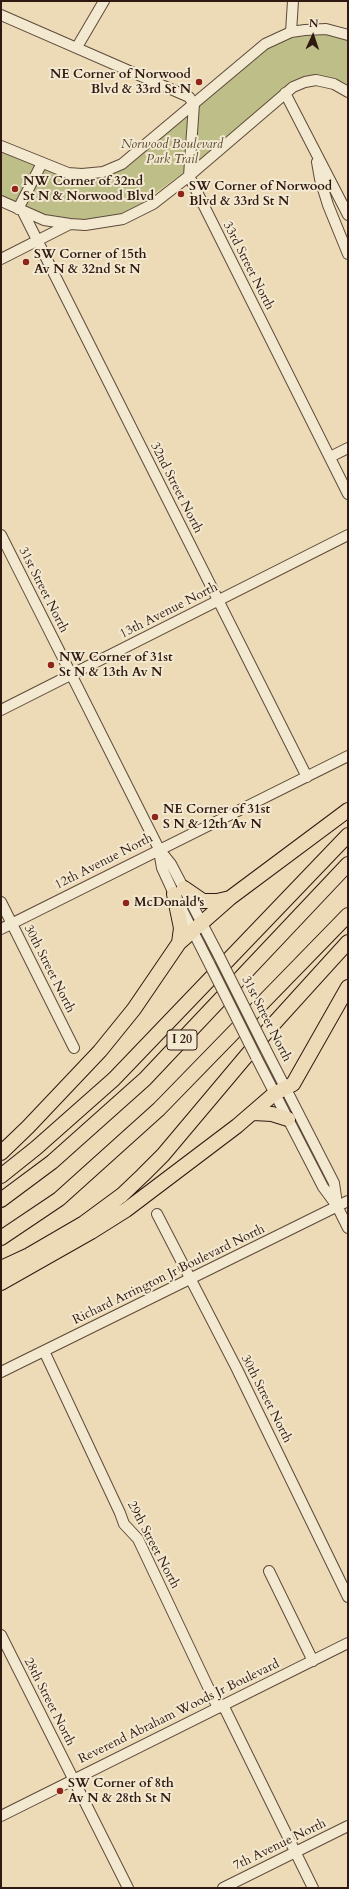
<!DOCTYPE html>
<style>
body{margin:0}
#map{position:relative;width:349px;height:1889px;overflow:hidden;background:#ecdbb6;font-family:Cardo,serif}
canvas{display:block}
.frame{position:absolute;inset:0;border:2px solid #2f1911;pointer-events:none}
.north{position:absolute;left:293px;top:16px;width:40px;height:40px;-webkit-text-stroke:3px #f3e8d0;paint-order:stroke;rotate:3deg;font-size:11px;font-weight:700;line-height:16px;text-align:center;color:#2f1911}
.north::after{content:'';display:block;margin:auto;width:14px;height:18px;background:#2f1911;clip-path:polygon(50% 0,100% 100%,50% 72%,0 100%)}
</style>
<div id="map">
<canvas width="349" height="1889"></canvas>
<div class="frame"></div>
<div class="north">N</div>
</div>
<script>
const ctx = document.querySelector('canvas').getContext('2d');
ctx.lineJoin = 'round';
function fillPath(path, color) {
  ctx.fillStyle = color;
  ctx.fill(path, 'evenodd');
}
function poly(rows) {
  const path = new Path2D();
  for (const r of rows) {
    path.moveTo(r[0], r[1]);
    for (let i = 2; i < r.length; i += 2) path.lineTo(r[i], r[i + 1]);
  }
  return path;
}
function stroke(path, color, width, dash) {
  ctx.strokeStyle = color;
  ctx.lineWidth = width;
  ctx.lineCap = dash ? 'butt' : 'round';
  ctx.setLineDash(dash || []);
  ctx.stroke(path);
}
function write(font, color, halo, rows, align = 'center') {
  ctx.font = font + ' Cardo,serif';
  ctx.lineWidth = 4;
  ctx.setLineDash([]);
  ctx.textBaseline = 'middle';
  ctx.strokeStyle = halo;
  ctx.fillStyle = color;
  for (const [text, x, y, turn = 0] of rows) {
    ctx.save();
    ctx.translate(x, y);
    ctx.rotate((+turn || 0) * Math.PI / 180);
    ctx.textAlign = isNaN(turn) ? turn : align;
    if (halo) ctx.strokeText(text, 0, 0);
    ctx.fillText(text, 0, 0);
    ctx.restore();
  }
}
const green = poly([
 [328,34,348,40,348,87,315,76,131,211,111,218,89,222,45,216,1,197,1,148,71,178,104,174,268,48,294,37]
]);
const minor = poly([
 [1,15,189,97,194,104,189,176,348,494],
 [291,32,293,1],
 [77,47,104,1],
 [285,93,348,215],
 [1,146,68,173,82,174,103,172,122,164,265,44,291,32,305,30,326,29,348,35],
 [317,162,320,179,328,205,348,254],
 [1,201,44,220,70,224,85,225,123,219,153,204,189,176,293,87,305,82,316,80,334,84,348,92],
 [18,209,42,163],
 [22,210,307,777],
 [1,259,70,224],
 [330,457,348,448],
 [1,535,159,849,171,864,219,956],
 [1,710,348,535],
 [159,851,162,868,174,894,210,965],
 [1,902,74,1048],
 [1,929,348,756],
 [265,1048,334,1183,337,1204],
 [256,1057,323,1187,337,1206,348,1228],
 [157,1214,237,1369,348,1597],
 [44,1351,120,1513,124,1524,138,1539,218,1708],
 [1,1372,348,1201],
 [269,1571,313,1661],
 [1,1635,128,1888],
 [223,1705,313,1888],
 [1,1816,348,1643],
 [223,1888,348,1826]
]);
const highway = poly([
 [184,888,203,901,217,901,230,898],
 [174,894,181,928,179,943],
 [254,1113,272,1114,288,1119],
 [1,1153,28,1127,100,1051,134,1009,179,943,230,898,348,810],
 [1,1176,36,1148,114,1079,348,835],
 [1,1200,52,1162,145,1079,348,864],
 [1,1238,59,1199,159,1109,348,915],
 [1,1268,29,1255,84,1223,122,1195,143,1175,163,1155,269,1029,348,942],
 [1,1283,91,1232,126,1210,237,1126,274,1094,293,1084,348,987]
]);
const minorBridge = poly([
 [219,956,265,1048],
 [210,965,256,1057]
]);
const markers = [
 [199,82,4,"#8f2418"],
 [15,189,4,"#8f2418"],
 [181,194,4,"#8f2418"],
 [26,262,4,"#8f2418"],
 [51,665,4,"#8f2418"],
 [155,817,4,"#8f2418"],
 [126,903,4,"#8f2418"],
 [60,1791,4,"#8f2418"]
];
const shields = [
 [182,1040,30]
];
const shieldNames = [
 ["I 20",182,1040]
];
const poiNames = [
 ["NE Corner of Norwood",191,75,"right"],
 ["Blvd & 33rd St N",191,90,"right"],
 ["NW Corner of 32nd",23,182],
 ["St N & Norwood Blvd",23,197],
 ["SW Corner of Norwood",189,187],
 ["Blvd & 33rd St N",189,202],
 ["SW Corner of 15th",34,255],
 ["Av N & 32nd St N",34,270],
 ["NW Corner of 31st",59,658],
 ["St N & 13th Av N",59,673],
 ["NE Corner of 31st",163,810],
 ["S N & 12th Av N",163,825],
 ["McDonald's",134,903],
 ["SW Corner of 8th",68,1784],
 ["Av N & 28th St N",68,1799]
];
const parkNames = [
 ["Norwood Boulevard",172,145],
 ["Park Trail",172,160]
];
const streetNames = [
 ["33rd Street North",248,266,63],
 ["32nd Street North",176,488,63],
 ["31st Street North",43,590,63],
 ["13th Avenue North",169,611,-27],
 ["12th Avenue North",104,862,-27],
 ["30th Street North",49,969,63],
 ["31st Street North",266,1019,63],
 ["Richard Arrington Jr Boulevard North",169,1275,-26],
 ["30th Street North",266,1399,63],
 ["29th Street North",153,1545,62],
 ["28th Street North",49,1702,63],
 ["Reverend Abraham Woods Jr Boulevard",179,1712,-26],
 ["7th Avenue North",280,1845,-26]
];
fillPath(green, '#bebe89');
stroke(minor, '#5e4a3a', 12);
stroke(highway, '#2f1911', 16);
stroke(minor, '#f3e8d0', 10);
stroke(highway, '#ecdbb6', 14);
stroke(minorBridge, '#5e4a3a', 12, []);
stroke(minorBridge, '#f3e8d0', 10);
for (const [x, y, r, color] of markers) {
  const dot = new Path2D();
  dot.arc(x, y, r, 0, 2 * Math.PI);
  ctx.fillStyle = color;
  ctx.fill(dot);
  stroke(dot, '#f3e8d0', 1.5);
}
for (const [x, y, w] of shields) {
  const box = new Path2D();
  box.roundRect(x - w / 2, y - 10, w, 20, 3);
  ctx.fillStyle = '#f3e8d0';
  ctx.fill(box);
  stroke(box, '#2f1911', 1);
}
write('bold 12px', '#2f1911', null, shieldNames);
write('bold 13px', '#2f1911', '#f3e8d0', poiNames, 'left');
write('italic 13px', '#5a4b35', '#f3e8d0', parkNames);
write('13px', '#2f1911', '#f3e8d0', streetNames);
</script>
